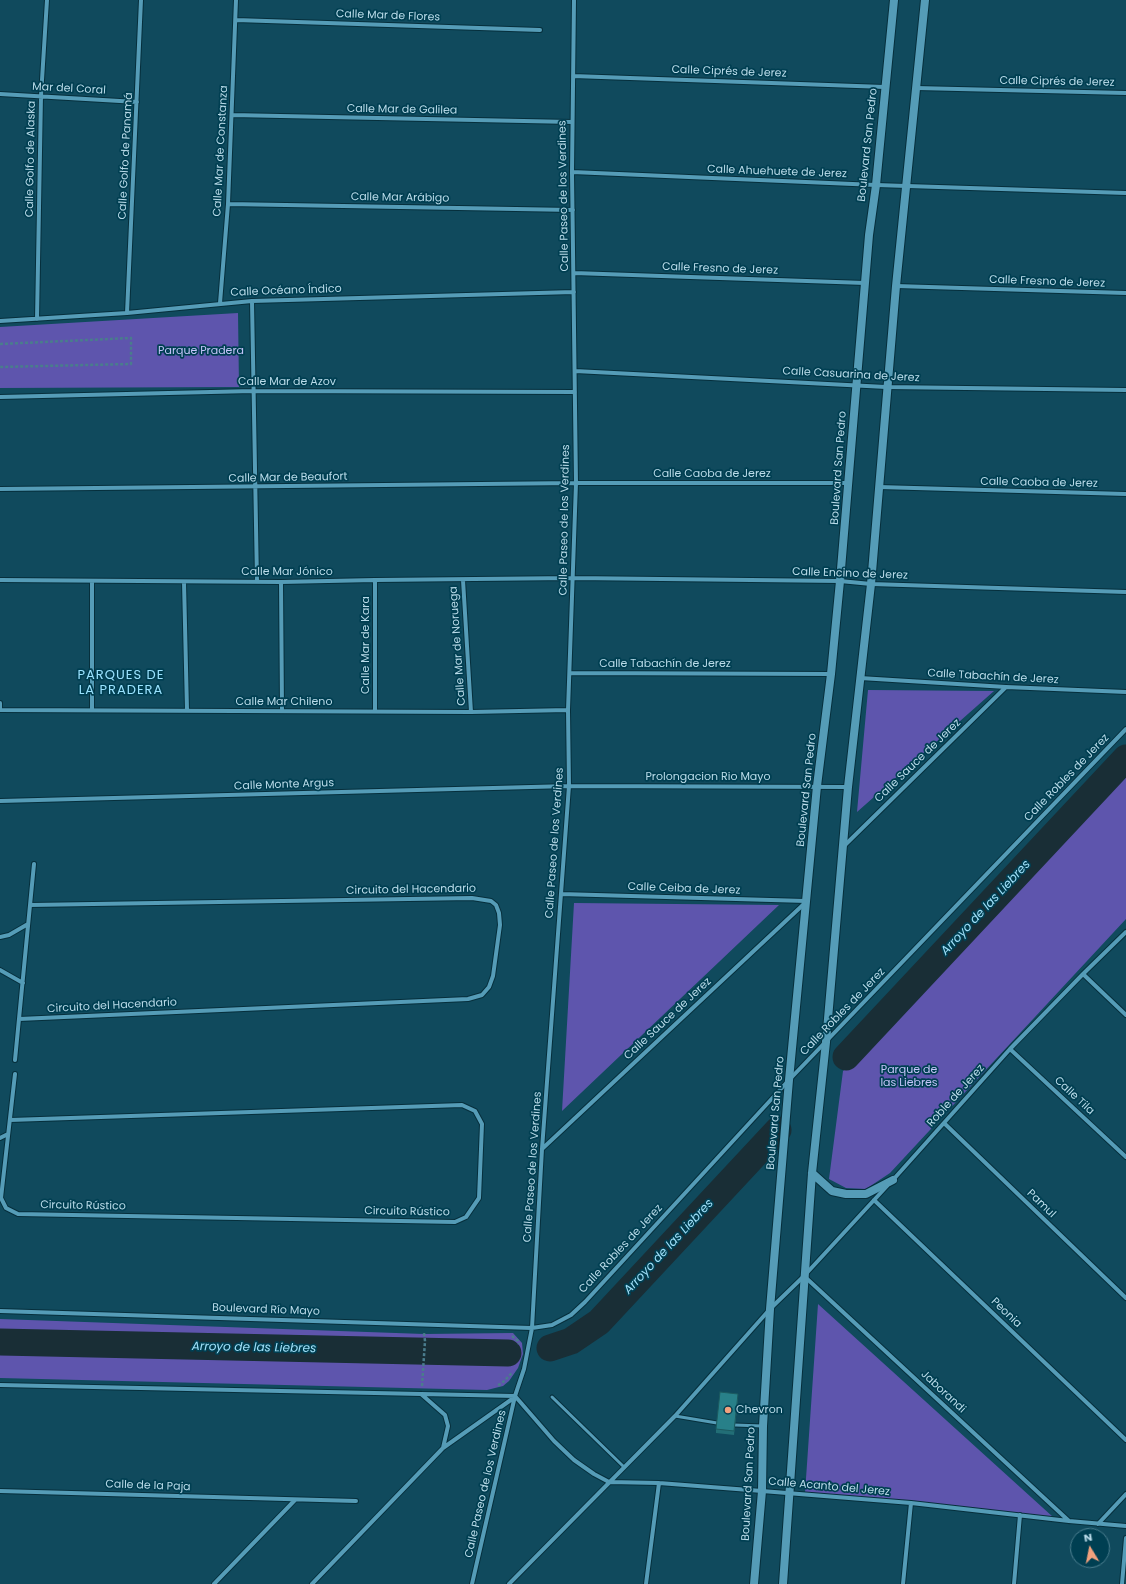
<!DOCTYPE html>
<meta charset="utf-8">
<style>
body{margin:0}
#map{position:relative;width:1126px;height:1584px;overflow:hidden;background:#104a5d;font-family:Poppins,sans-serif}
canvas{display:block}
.north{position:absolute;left:1070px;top:1528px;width:40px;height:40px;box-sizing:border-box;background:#003f52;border:1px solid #4a7d8e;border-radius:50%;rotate:350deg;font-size:11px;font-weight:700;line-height:16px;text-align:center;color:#b9dbe9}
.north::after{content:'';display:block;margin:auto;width:14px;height:18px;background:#f1a17d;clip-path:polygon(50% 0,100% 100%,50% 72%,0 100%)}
</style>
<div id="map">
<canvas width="1126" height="1584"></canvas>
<div class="north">N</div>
</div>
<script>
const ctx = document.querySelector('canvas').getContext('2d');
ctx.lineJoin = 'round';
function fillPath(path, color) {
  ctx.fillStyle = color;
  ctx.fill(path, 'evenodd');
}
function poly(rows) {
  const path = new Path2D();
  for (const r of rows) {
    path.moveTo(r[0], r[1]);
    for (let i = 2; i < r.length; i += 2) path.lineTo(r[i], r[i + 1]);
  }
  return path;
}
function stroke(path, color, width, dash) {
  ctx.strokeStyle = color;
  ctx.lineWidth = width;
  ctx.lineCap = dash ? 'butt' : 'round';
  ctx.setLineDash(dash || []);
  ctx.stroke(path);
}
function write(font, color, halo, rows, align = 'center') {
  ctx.font = font + ' Poppins,sans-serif';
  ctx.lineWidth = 3.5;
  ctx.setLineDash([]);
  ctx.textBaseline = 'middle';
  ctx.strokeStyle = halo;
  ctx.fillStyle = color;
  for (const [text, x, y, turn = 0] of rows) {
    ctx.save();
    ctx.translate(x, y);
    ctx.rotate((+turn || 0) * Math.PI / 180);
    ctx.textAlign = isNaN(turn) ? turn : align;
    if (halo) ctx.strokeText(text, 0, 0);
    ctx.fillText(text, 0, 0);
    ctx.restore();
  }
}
const green = poly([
 [238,313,239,387,0,388,0,327],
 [868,690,994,691,857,812],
 [1126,767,1126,919,890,1173,866,1189,846,1188,829,1179,843,1071],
 [574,903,779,905,562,1111],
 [818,1304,1053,1517,805,1493],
 [0,1319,424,1334,513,1333,522,1343,523,1354,518,1368,509,1381,503,1386,487,1390,0,1378]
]);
const river = poly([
 [846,1057,1126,758],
 [0,1342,508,1353],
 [550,1348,571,1341,599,1322,778,1130]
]);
const path = poly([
 [0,344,131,338,131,364,0,367],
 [512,1336,518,1341,519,1344],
 [498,1385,501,1384,512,1373],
 [422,1386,425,1341,424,1333]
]);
const lane = poly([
 [552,1397,624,1467],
 [675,1416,717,1423],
 [735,1425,762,1426]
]);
const street = poly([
 [236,20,540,30],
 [573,76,885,87],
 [916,88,1126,93],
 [0,94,137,102],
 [232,115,572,122],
 [572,172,876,185,1126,193],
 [228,204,573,210],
 [574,273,865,283],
 [896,286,1126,293],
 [252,301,257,581],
 [220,303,228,204,236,0],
 [127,313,141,0],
 [37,319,41,96,47,0],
 [0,321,127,313,252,301,574,292],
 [575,371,886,387,1126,390],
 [0,397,253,391,575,392],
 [879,487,1126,494],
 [0,489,576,483,849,483],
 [0,580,281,582,375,580,573,578,840,581,871,584,1126,592],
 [375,580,375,711],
 [463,580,471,712],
 [92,582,92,710],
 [184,582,187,710],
 [281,582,282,711],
 [570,673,831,674],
 [860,678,1006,687,1126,692],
 [0,703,0,710,471,712,568,710],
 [0,801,569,786,848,787],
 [843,847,1006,687],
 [561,894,806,901],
 [0,937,9,935,28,924],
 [0,970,23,983],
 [1083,974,1126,1015],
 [19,1019,468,999,482,995,489,987,493,976,500,925,499,913,496,905,491,901,472,898,30,905],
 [1010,1049,1126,1157],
 [15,1060,34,864],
 [10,1120,462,1105,475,1111,482,1124,479,1198,466,1217,455,1222,18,1214,6,1208,1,1198,15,1074],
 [944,1123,1126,1298],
 [0,1138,8,1134],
 [542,1149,805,903],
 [892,1181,1010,1049,1083,974,1126,932],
 [874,1200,1126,1440],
 [804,1276,1069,1521],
 [0,1311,532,1328,552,1325,571,1315,585,1302,789,1080,1126,729],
 [0,1385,515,1396],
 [421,1394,445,1415,448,1426,443,1448],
 [515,1396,554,1441,574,1460,594,1474,609,1482,659,1483,762,1491,911,1503,1069,1521,1126,1526],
 [0,1491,356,1501],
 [1098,1524,1126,1494],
 [214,1584,295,1500],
 [312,1584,443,1448,515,1397],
 [472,1584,515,1396,524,1369,532,1328,542,1149,569,786,568,710,576,483,572,172,574,0],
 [509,1584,675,1416,770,1309,804,1276,887,1186],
 [646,1584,659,1483],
 [903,1584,911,1503],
 [1014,1584,1020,1515],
 [1122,1584,1126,1538]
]);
const secondary = poly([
 [812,1173,832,1191,846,1194,866,1194,893,1180],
 [754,1584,762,1491,763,1426,770,1309,789,1080,817,786,831,674,840,581,869,235,876,185,894,0],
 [783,1584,812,1173,826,1042,848,787,871,584,896,286,925,0]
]);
const wall = poly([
 [738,1398,734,1435,716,1433,716,1429]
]);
const building = poly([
 [720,1392,738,1394,734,1431,716,1429,720,1392]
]);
const markers = [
 [728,1410,4,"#f1a17d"]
];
const streetNames = [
 ["Calle Mar de Flores",388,16,2],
 ["Calle Ciprés de Jerez",729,72,2],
 ["Calle Ciprés de Jerez",1057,82,1],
 ["Mar del Coral",69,89,3],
 ["Calle Mar de Galilea",402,110,1],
 ["Boulevard San Pedro",868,145,-84],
 ["Calle Mar de Constanza",221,151,-87],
 ["Calle Golfo de Panamá",126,156,-87],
 ["Calle Golfo de Alaska",31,159,-89],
 ["Calle Ahuehuete de Jerez",777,172,2],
 ["Calle Paseo de los Verdines",564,196,-91],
 ["Calle Mar Arábigo",400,198,1],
 ["Calle Fresno de Jerez",720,269,2],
 ["Calle Fresno de Jerez",1047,282,2],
 ["Calle Océano Índico",286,291,-2],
 ["Calle Casuarina de Jerez",851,375,3],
 ["Calle Mar de Azov",287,382],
 ["Boulevard San Pedro",839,468,-86],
 ["Calle Caoba de Jerez",712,474],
 ["Calle Mar de Beaufort",288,478,-1],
 ["Calle Caoba de Jerez",1039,483,1],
 ["Calle Paseo de los Verdines",565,520,-89],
 ["Calle Mar Jónico",287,572],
 ["Calle Encino de Jerez",850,574,2],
 ["Calle Mar de Kara",366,645,-90],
 ["Calle Mar de Noruega",458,646,-94],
 ["Calle Tabachín de Jerez",665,664],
 ["Calle Tabachín de Jerez",993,677,3],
 ["Calle Mar Chileno",284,702],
 ["Calle Sauce de Jerez",918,761,-44],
 ["Prolongacion Rio Mayo",708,777],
 ["Calle Robles de Jerez",1067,778,-46],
 ["Calle Monte Argus",284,785,-2],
 ["Boulevard San Pedro",807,790,-84],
 ["Calle Paseo de los Verdines",555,843,-86],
 ["Calle Ceiba de Jerez",684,889,2],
 ["Circuito del Hacendario",411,890,-1],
 ["Circuito del Hacendario",112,1006,-3],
 ["Calle Robles de Jerez",843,1012,-46],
 ["Calle Sauce de Jerez",668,1019,-43],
 ["Roble de Jerez",956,1096,-48],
 ["Calle Tila",1074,1096,43],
 ["Boulevard San Pedro",776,1113,-85],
 ["Calle Paseo de los Verdines",533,1167,-86],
 ["Pamul",1041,1204,44],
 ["Circuito Rústico",83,1206,1],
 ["Circuito Rústico",407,1212,1],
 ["Calle Robles de Jerez",621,1249,-47],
 ["Boulevard Río Mayo",266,1310,2],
 ["Peonia",1006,1313,44],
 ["Jaborandi",943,1392,43],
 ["Calle Paseo de los Verdines",486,1484,-77],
 ["Boulevard San Pedro",749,1484,-87],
 ["Calle de la Paja",148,1486,2],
 ["Calle Acanto del Jerez",829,1487,5]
];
const parkNames = [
 ["Parque Pradera",201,351],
 ["Parque de",909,1070],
 ["las Liebres",909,1083]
];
const poiNames = [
 ["Chevron",736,1410]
];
const waterNames = [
 ["Arroyo de las Liebres",986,908,-47],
 ["Arroyo de las Liebres",669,1247,-47],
 ["Arroyo de las Liebres",254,1348,1]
];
const quarterNames = [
 ["PARQUES DE",121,676],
 ["LA PRADERA",121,691]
];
fillPath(green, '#5e55ad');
stroke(river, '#192e36', 27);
stroke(lane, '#062f3c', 5);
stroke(street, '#062f3c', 6);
stroke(secondary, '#062f3c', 10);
stroke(path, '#4a7c8d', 2.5, [3, 2]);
stroke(lane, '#559cb7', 3);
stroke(street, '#559cb7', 4);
stroke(secondary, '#559cb7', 8);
fillPath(wall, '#226e76');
fillPath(building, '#288089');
stroke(building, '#1c5a60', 1);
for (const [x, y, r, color] of markers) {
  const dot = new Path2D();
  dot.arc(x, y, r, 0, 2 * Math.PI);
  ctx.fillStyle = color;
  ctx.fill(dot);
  stroke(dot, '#003f52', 1.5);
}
write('11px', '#b9dbe9', '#003f52', streetNames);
write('11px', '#c5c5fa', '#003f52', parkNames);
write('11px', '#b9dbe9', '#003f52', poiNames, 'left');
write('italic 12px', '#a1e1fa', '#003f52', waterNames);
ctx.letterSpacing = '1px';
write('13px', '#9ae2fe', '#003f52', quarterNames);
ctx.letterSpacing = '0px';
</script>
